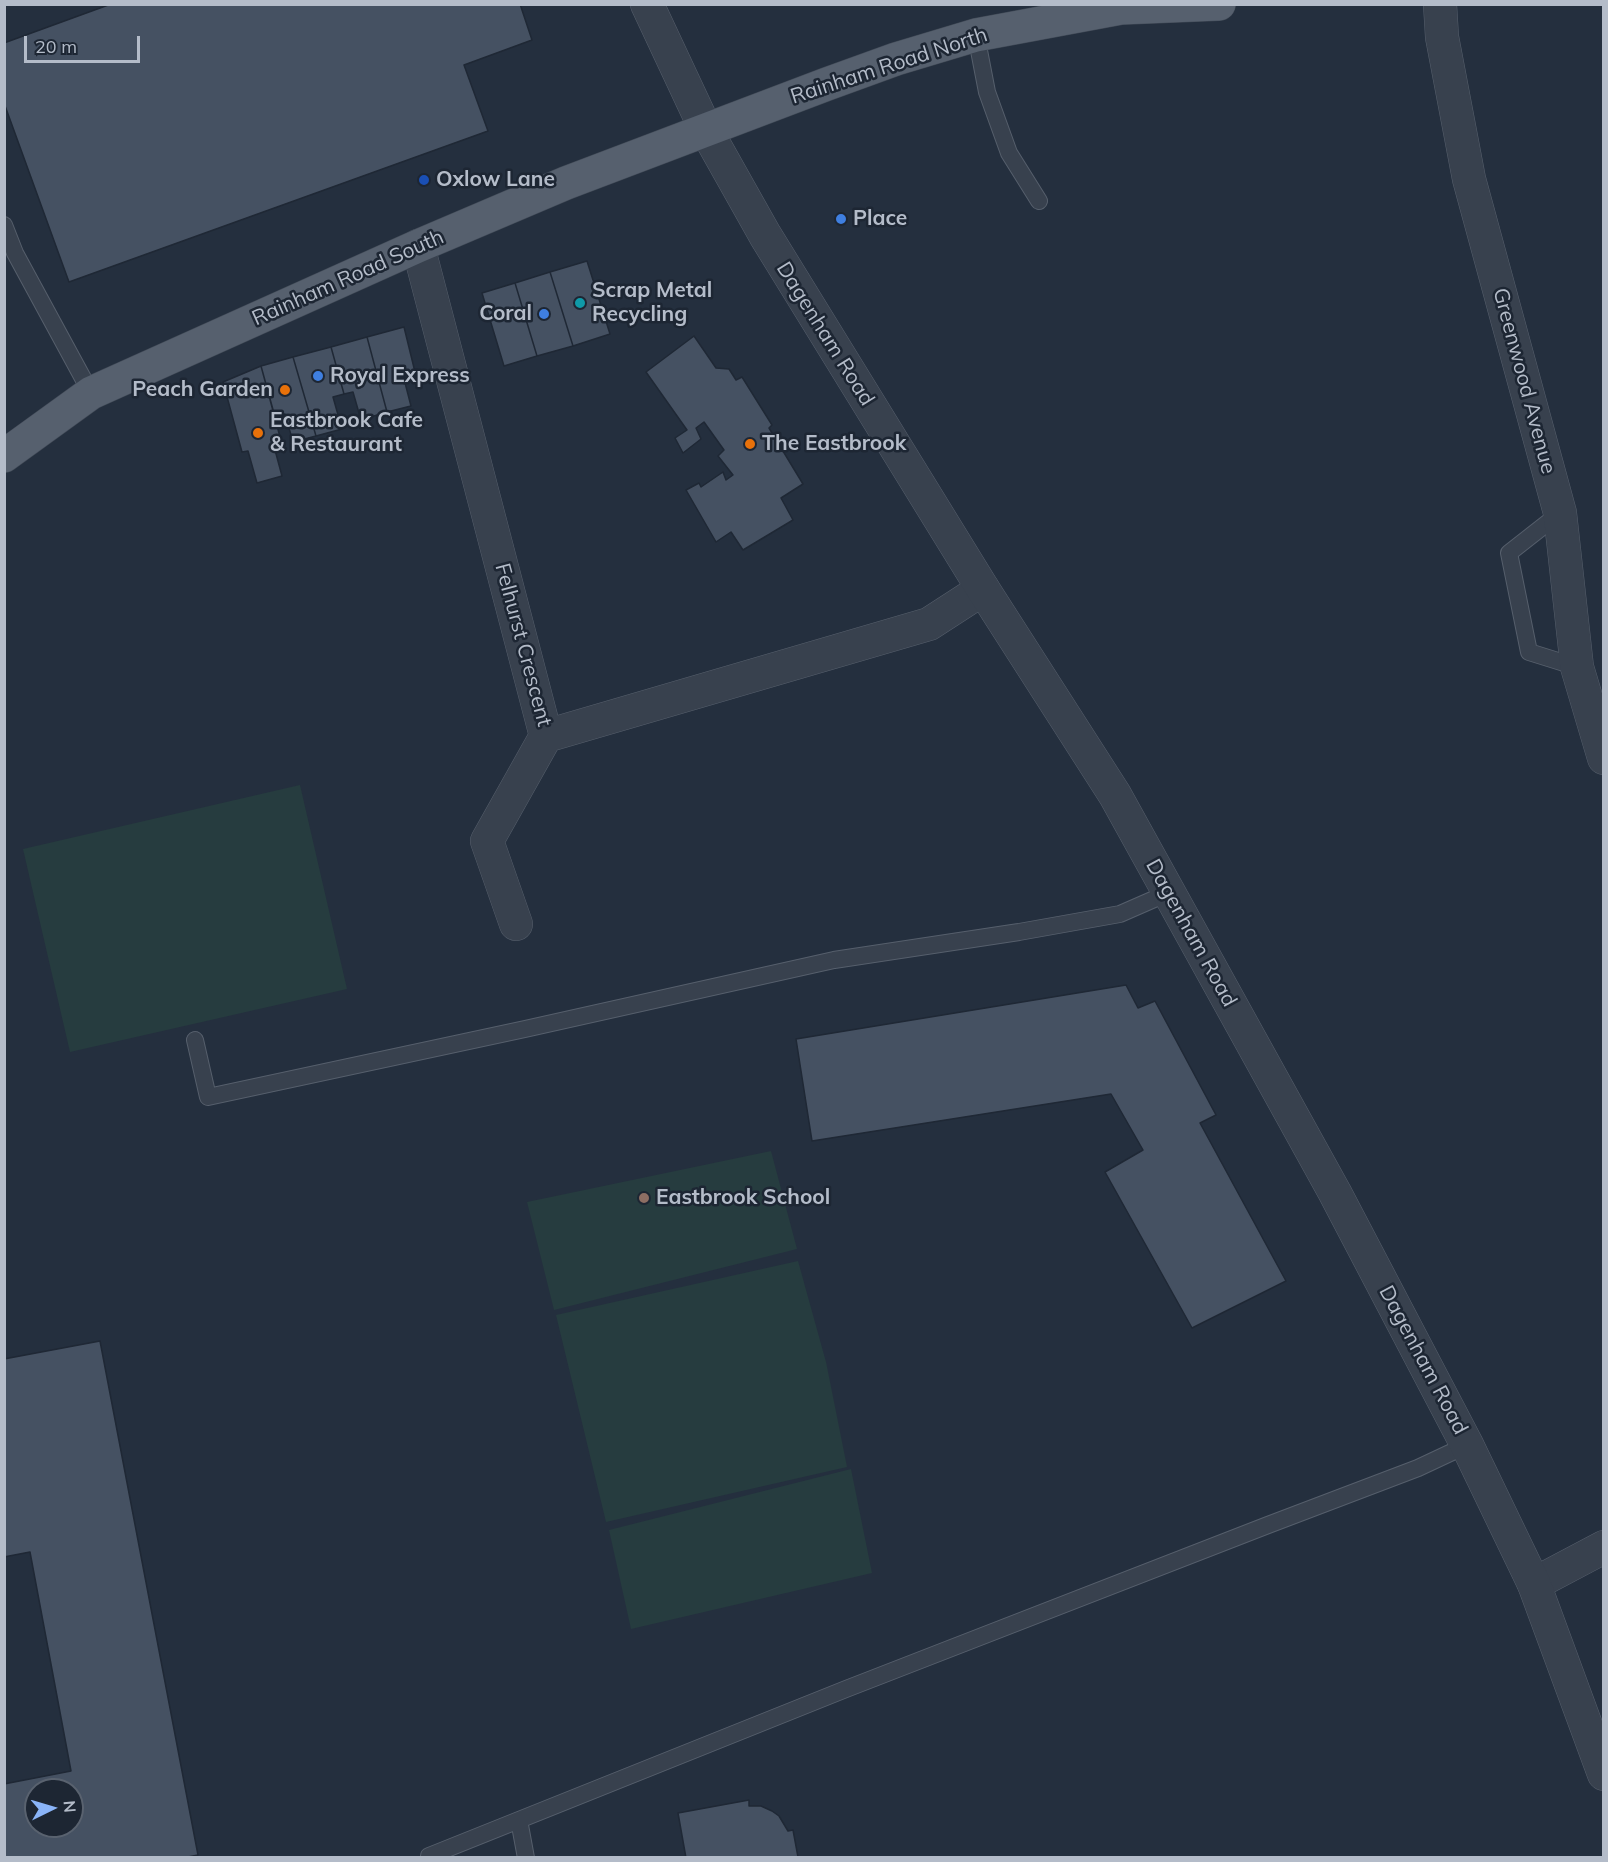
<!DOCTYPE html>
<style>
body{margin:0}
#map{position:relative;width:1608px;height:1862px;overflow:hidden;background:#242f3e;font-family:Mulish,sans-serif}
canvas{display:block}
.frame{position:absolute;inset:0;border:6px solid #b4bcc9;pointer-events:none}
.north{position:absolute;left:24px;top:1778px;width:60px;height:60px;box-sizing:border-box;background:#1d2633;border:2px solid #59626f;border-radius:50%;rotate:85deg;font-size:16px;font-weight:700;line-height:24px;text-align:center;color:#b4bcc9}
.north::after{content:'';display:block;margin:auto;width:21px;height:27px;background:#8ab4f8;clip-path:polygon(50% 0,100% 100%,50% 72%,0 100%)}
.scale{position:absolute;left:24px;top:36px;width:116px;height:27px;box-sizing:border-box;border:3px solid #b4bcc9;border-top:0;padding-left:8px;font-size:18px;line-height:21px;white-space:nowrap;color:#b4bcc9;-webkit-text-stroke:4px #1d2633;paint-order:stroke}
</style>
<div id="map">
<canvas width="1608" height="1862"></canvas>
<div class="frame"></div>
<div class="north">N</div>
<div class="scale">20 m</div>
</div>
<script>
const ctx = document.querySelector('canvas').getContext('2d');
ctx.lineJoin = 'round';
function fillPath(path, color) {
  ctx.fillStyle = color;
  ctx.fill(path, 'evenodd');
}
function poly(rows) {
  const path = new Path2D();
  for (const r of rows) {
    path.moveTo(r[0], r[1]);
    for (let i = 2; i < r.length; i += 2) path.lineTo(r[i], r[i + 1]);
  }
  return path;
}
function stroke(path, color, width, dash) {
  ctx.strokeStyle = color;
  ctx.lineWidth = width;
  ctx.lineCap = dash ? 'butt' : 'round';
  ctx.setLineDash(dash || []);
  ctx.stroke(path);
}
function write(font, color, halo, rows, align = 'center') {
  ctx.font = font + ' Mulish,sans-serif';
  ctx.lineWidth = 5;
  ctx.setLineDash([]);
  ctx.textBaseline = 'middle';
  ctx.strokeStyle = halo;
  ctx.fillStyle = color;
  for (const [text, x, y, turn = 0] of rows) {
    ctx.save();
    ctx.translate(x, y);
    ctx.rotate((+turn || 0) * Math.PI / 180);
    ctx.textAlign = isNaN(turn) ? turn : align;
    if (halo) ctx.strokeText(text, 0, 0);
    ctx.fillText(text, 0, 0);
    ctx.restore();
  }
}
const green = poly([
 [300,785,347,989,70,1052,23,849],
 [771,1151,797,1249,554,1310,527,1202],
 [798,1261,826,1362,847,1467,606,1522,556,1315],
 [851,1469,872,1573,631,1629,609,1530]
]);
const building = poly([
 [111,4,520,4,532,40,464,65,488,131,69,282,4,103,4,43,111,4],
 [587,261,610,334,573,346,550,272,587,261],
 [550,272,573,346,537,356,515,283,550,272],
 [515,283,537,356,504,366,482,293,515,283],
 [404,327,415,372,403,375,411,406,387,412,367,337,404,327],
 [694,336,716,368,729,369,736,380,742,377,772,425,769,428,803,484,781,498,793,520,743,550,731,532,716,542,686,490,699,483,701,487,723,472,726,480,733,475,718,456,724,450,704,422,696,428,701,439,683,453,675,438,687,430,646,372,694,336],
 [367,337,387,412,361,420,353,392,344,394,331,347,367,337],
 [331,347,344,394,333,397,342,429,316,436,293,357,331,347],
 [293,357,316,436,293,442,285,414,275,417,261,366,293,357],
 [261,366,283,448,275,450,282,476,257,483,248,451,242,452,223,382,261,366],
 [1126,985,1138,1008,1155,1001,1216,1115,1200,1123,1286,1281,1192,1328,1105,1172,1143,1150,1111,1094,812,1141,796,1039,1126,985],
 [100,1341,198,1855,183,1858,4,1858,4,1784,71,1771,30,1552,4,1557,4,1359,100,1341],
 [36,1790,72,1790,72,1826,36,1826,36,1790],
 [749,1800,749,1806,761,1806,772,1811,779,1816,788,1831,793,1830,798,1857,686,1858,678,1813,749,1800]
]);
const service = poly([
 [976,35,987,92,1009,153,1039,201],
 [4,225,15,253,91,393],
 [1560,513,1509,553,1529,652,1577,667],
 [195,1040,208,1097,525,1029,834,960,1019,932,1120,914,1168,893],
 [519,1820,526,1858],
 [429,1858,429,1856,846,1689,1268,1525,1418,1468,1467,1445]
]);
const minor = poly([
 [1440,4,1442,37,1469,179,1560,513,1577,667,1604,758],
 [418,246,546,736,929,624,983,589],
 [516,924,487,841,546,736],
 [1534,1584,1604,1547]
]);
const tertiary = poly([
 [647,4,706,130,765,235,983,589,1115,795,1335,1193,1467,1445,1534,1584,1604,1774]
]);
const primary = poly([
 [4,456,91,393,418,246,566,183,827,84,896,59,976,35,1121,8,1219,4]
]);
const markers = [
 [424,180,6,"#1a4fb4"],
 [841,219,6,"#3f7fe0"],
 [580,303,6,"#0f9aa8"],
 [544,314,6,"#3f7fe0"],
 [318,376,6,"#3f7fe0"],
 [285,390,6,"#e8710a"],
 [258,433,6,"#e8710a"],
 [750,444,6,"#e8710a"],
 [644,1198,6,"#8d6e63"]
];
const streetNames = [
 ["Rainham Road North",889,66,-18],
 ["Rainham Road South",348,278,-24],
 ["Dagenham Road",825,334,58],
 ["Greenwood Avenue",1524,381,75],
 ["Felhurst Crescent",523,645,75],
 ["Dagenham Road",1191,933,61],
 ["Dagenham Road",1423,1360,62]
];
const poiNames = [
 ["Oxlow Lane",436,180],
 ["Place",853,219],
 ["Scrap Metal",592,291],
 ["Recycling",592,315],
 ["Coral",532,314,"right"],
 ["Royal Express",330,376],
 ["Peach Garden",273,390,"right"],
 ["Eastbrook Cafe",270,421],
 ["& Restaurant",270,445],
 ["The Eastbrook",762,444],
 ["Eastbrook School",656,1198]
];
fillPath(green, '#263c3f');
fillPath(building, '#455162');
stroke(building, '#1f2835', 1.5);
stroke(service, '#565f6c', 18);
stroke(minor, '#565f6c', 34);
stroke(tertiary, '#565f6c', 34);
stroke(primary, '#414a57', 34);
stroke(service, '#38414e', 16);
stroke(minor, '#38414e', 33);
stroke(tertiary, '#38414e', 33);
stroke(primary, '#56606e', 33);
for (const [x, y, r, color] of markers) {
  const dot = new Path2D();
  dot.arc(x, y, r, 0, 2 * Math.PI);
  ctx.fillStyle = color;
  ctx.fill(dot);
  stroke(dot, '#1d2633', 2);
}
write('21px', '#b4bcc9', '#1d2633', streetNames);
write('bold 21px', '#b4bcc9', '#1d2633', poiNames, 'left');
</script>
